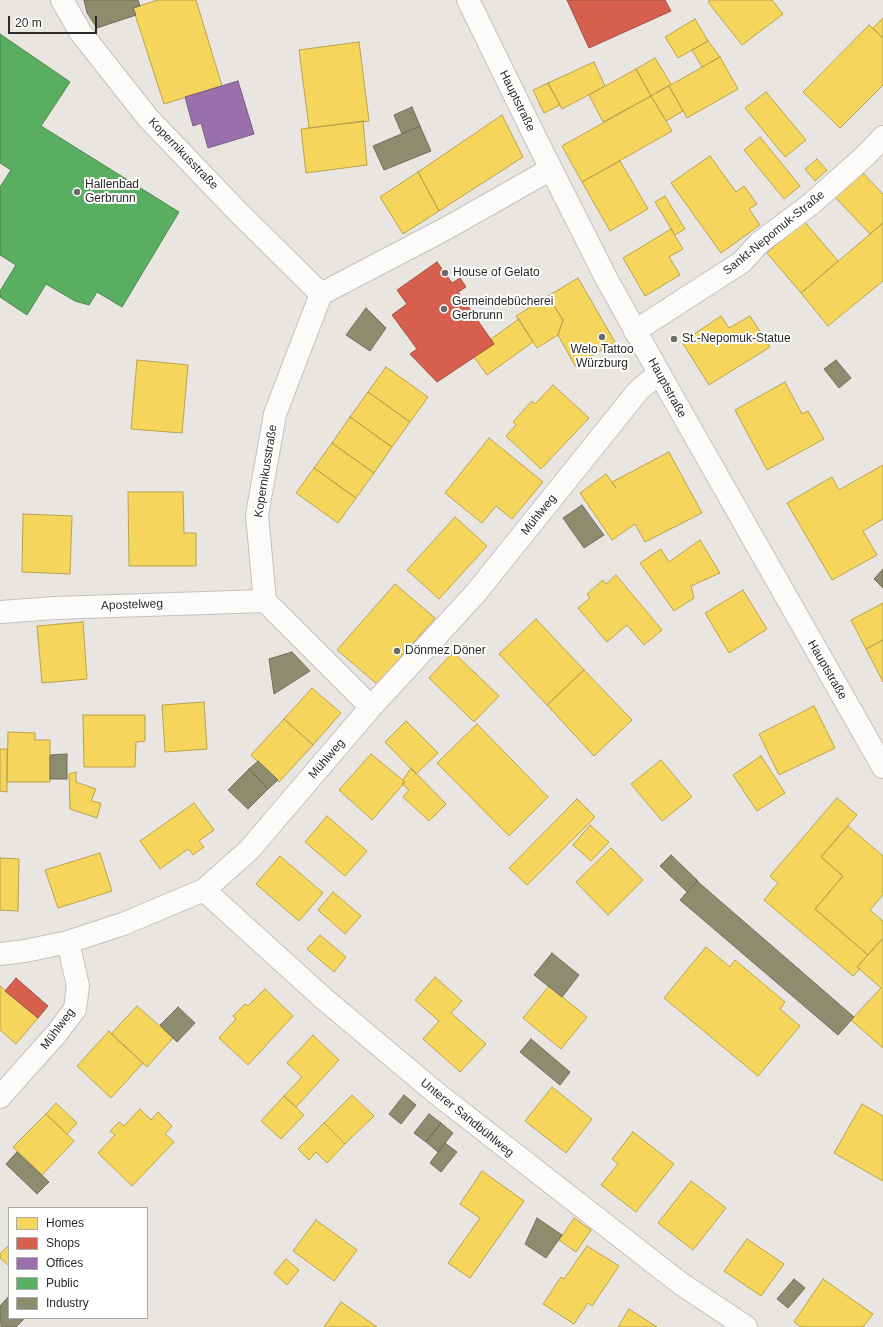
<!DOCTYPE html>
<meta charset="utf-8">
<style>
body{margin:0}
#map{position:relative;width:883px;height:1327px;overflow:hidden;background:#e9e5e0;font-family:Arial,sans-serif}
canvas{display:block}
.legend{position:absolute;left:8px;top:1207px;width:140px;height:112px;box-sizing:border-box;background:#fff;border:1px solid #aaa;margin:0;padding:5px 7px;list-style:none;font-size:12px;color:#2a2a2a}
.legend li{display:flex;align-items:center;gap:8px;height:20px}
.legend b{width:20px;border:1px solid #aaa}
.scale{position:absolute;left:8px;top:16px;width:89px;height:18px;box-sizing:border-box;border:2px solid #2a2a2a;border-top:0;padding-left:5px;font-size:12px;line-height:14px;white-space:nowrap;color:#2a2a2a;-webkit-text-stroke:3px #fff;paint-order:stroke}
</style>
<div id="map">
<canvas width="883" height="1327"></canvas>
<ul class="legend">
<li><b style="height:11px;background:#f6d55c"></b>Homes</li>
<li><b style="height:11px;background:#d6604d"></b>Shops</li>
<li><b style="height:11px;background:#9970ab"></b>Offices</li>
<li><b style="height:11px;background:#5aae61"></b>Public</li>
<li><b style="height:11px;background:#8c8c6e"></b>Industry</li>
</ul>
<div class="scale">20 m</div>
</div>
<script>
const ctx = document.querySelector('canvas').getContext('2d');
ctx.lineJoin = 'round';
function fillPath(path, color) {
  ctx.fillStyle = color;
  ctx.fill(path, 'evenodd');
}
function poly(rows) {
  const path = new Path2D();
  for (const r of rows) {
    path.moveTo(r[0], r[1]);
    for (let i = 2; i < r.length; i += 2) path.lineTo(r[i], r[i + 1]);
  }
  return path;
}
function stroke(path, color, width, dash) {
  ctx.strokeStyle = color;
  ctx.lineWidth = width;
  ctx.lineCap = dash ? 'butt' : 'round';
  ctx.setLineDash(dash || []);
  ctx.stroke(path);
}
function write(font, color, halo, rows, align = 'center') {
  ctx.font = font + ' Arial,sans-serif';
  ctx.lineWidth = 4;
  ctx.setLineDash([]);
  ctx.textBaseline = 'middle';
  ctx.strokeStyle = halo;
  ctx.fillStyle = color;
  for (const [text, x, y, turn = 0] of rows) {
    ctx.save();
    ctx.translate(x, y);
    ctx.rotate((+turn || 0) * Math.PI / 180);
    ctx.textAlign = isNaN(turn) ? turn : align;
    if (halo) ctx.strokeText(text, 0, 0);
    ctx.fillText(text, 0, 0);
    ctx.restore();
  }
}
const homes = poly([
 [158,0,196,0,222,86,164,104,133,8,158,0],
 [710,0,772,0,783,14,742,45,708,2,710,0],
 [883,18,883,38,873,28,883,18],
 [695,19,708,41,678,58,665,37,695,19],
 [869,25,883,38,883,85,840,128,803,92,869,25],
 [708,41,720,57,702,67,692,50,708,41],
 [359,42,369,121,309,128,299,50,359,42],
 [720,57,738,89,687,118,669,86,720,57],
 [655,58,671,84,651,96,636,69,655,58],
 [594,62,605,86,562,109,548,83,594,62],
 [636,69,651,96,603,122,589,95,636,69],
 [548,83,560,105,544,113,533,90,548,83],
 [669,86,683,111,666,121,651,96,669,86],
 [766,92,806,140,785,157,745,108,766,92],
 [651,96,672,131,582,182,562,146,651,96],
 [502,115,523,157,439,211,418,172,502,115],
 [363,121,367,165,306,173,301,129,363,121],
 [760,137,800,186,784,199,744,150,760,137],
 [710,156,736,192,744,186,757,204,749,209,760,225,721,253,671,183,710,156],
 [817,159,827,170,815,181,805,169,817,159],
 [620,161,648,209,610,231,582,182,620,161],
 [418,172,439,211,403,234,380,197,418,172],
 [862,172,883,194,883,223,870,234,834,196,862,172],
 [665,196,685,229,675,235,655,202,665,196],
 [804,221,838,261,801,293,767,253,804,221],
 [883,223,883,281,828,326,801,293,883,223],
 [671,229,683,249,669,257,680,275,645,296,623,258,671,229],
 [578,278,615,342,575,366,558,335,563,320,548,296,578,278],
 [548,296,563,320,558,335,537,348,516,316,548,296],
 [721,316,729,328,750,316,770,347,709,385,682,342,721,316],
 [519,319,533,342,487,375,474,357,494,344,491,339,519,319],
 [137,360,188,365,182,433,131,429,137,360],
 [386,367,428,397,410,422,368,392,386,367],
 [785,382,802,414,808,411,824,439,767,470,735,410,785,382],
 [553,385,589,418,541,469,506,436,516,425,513,422,532,401,535,404,553,385],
 [368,392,410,422,392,447,350,417,368,392],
 [350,417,392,447,374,473,332,443,350,417],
 [489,438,543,482,512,519,496,506,482,523,445,493,489,438],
 [332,443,374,473,356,498,314,468,332,443],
 [669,452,702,513,645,542,635,524,612,540,580,493,606,474,616,488,612,482,669,452],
 [883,465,883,519,863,531,877,555,832,580,787,503,832,477,839,490,883,465],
 [314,468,356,498,338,523,296,493,314,468],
 [128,492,183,492,184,533,196,533,196,566,129,566,128,492],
 [23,514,72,516,70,574,22,572,23,514],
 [455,517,487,546,439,599,407,570,455,517],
 [700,540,720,573,691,586,694,598,674,611,640,563,661,549,669,562,700,540],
 [616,575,662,630,644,645,627,625,607,642,578,608,590,598,587,594,603,580,606,584,616,575],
 [395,584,435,618,377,684,337,650,395,584],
 [743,590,767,629,729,653,705,613,743,590],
 [883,603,883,640,866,649,851,620,883,603],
 [536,619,584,670,547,705,499,654,536,619],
 [83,622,87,679,42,683,37,626,83,622],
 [883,640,883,682,866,649,883,640],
 [453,652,499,696,474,722,429,678,453,652],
 [584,670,632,720,594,756,547,705,584,670],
 [312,688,341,713,313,745,284,719,312,688],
 [204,702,207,749,165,752,162,705,204,702],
 [814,706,835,748,779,775,759,734,814,706],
 [83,715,145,715,145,741,136,742,135,767,84,767,83,715],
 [284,719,313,745,279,782,251,755,284,719],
 [406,721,438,753,416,774,385,742,406,721],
 [477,724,548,797,509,836,437,763,477,724],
 [8,732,35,733,35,740,50,740,50,782,7,782,8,732],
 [0,749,7,749,7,792,0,791,0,749],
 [371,754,405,782,372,820,339,790,371,754],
 [761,756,785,793,757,811,733,775,761,756],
 [661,760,692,797,662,821,631,784,661,760],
 [411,768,446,804,429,821,403,797,409,790,402,784,405,782,403,780,411,768],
 [76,772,76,782,96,789,91,801,101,803,97,818,70,809,69,774,76,772],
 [837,798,857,815,821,857,843,876,815,909,868,955,857,967,860,969,853,976,764,900,778,883,770,876,837,798],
 [577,799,595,817,527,885,509,868,577,799],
 [194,803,214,830,199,841,204,847,193,855,188,849,160,869,140,841,194,803],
 [327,816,367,851,345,876,305,842,327,816],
 [590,825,609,842,591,861,573,845,590,825],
 [848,826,883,856,883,895,870,910,883,921,883,938,868,955,815,909,843,876,821,857,848,826],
 [611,848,643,880,608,915,576,882,611,848],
 [100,853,112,891,58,908,45,870,100,853],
 [280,856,323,893,299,921,256,884,280,856],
 [0,858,19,859,18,911,0,910,0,858],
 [333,892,361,916,345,934,318,910,333,892],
 [320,935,346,957,334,972,307,949,320,935],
 [883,938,883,1048,851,1020,881,988,857,967,883,938],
 [706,947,730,967,735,960,785,1002,780,1009,800,1026,758,1076,664,998,706,947],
 [435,977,462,1001,451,1013,486,1044,460,1072,423,1039,439,1021,415,1000,435,977],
 [0,986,38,1018,16,1044,0,1030,0,986],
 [549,986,587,1017,561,1049,523,1018,549,986],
 [265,989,293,1016,248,1065,219,1038,236,1019,233,1016,245,1004,248,1006,265,989],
 [137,1006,173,1038,147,1067,111,1034,137,1006],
 [109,1031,143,1063,111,1098,77,1066,109,1031],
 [313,1035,339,1060,296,1107,284,1096,302,1077,287,1063,313,1035],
 [552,1087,592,1119,566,1153,525,1121,552,1087],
 [352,1095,374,1116,345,1144,324,1123,352,1095],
 [284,1096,304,1115,281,1139,261,1121,284,1096],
 [56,1103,77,1123,67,1134,46,1114,56,1103],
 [862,1104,883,1116,883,1181,834,1153,862,1104],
 [140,1109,151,1120,158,1112,172,1126,165,1134,174,1142,132,1186,98,1153,115,1135,110,1131,119,1122,124,1126,140,1109],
 [46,1114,74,1141,42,1175,13,1147,46,1114],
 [324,1123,345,1144,327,1163,316,1152,309,1160,298,1149,324,1123],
 [633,1132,674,1164,636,1212,601,1185,618,1164,612,1159,633,1132],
 [482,1171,524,1201,470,1278,448,1263,480,1218,460,1204,482,1171],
 [691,1181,726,1208,693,1250,658,1223,691,1181],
 [574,1218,591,1230,576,1252,559,1240,574,1218],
 [316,1220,357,1250,334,1281,293,1251,316,1220],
 [747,1239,784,1264,761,1296,724,1271,747,1239],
 [9,1245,9,1266,0,1258,0,1254,9,1245],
 [587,1246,619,1266,592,1306,588,1303,574,1324,543,1304,561,1277,564,1279,587,1246],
 [286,1259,299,1270,287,1285,274,1273,286,1259],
 [823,1279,873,1314,863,1327,801,1327,794,1322,823,1279],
 [341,1302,377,1327,324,1327,341,1302],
 [629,1309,657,1327,618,1327,629,1309]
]);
const shops = poly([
 [567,0,665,0,671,11,589,48,567,0],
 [437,262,452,283,460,278,466,287,458,292,494,344,437,382,410,354,417,349,392,315,407,304,397,290,437,262],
 [16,978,48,1006,38,1018,5,991,16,978]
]);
const offices = poly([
 [238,81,254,134,208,148,201,123,193,126,185,97,238,81]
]);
const public = poly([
 [0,34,70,82,41,126,179,212,122,307,97,292,89,305,75,301,46,284,27,315,0,297,0,291,16,265,0,255,0,187,11,170,0,163,0,34]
]);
const industry = poly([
 [84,0,138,0,140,6,133,8,136,15,97,28,87,13,84,0],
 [412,107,420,126,402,134,394,115,412,107],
 [420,126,431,151,384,170,373,146,420,126],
 [366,308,386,328,370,351,346,335,366,308],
 [836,360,851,378,839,388,824,369,836,360],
 [582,505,604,535,584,548,563,518,582,505],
 [883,569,883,588,874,579,883,569],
 [292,652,310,671,274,694,269,659,292,652],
 [67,754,67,779,50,779,50,755,67,754],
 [258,761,278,780,268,789,249,769,258,761],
 [249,769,268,789,248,809,228,790,249,769],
 [671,855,698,881,687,892,660,866,671,855],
 [697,881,854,1017,838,1035,680,900,697,881],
 [552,953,579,975,562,997,534,975,552,953],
 [178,1007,195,1023,177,1042,160,1025,178,1007],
 [531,1039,570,1072,560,1085,520,1052,531,1039],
 [404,1095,416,1105,401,1124,389,1114,404,1095],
 [429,1114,441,1123,426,1142,414,1133,429,1114],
 [441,1123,453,1133,438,1152,426,1142,441,1123],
 [445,1143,457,1152,441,1172,430,1163,445,1143],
 [17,1152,49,1182,37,1194,6,1164,17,1152],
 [537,1218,562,1235,546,1258,525,1244,537,1218],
 [794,1279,805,1288,788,1308,777,1299,794,1279],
 [9,1296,9,1318,25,1318,16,1327,1,1327,0,1306,9,1296]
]);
const street = poly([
 [62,0,81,33,148,118,238,212,321,294],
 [635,331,742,262,759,243,811,204,865,156,883,137],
 [0,612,55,608,265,601],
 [371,707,265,601,257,515,275,414,321,294,447,228,551,169],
 [204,890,323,998,435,1092,680,1283,746,1327],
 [0,954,25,951,68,942,123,924,204,890,249,850,371,707,475,594,638,391,659,373],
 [0,1097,57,1033,75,1009,78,986,68,942]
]);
const secondary = poly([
 [468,0,539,145,605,276,659,373,883,767]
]);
const markers = [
 [77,192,4,"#6d6b6a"],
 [445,273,4,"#6d6b6a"],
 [444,309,4,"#6d6b6a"],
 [602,337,4,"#6d6b6a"],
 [674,339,4,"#6d6b6a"],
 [397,651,4,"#6d6b6a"]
];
const streetNames = [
 ["Hauptstraße",517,101,64],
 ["Kopernikusstraße",183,154,46],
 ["Sankt-Nepomuk-Straße",774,233,-39],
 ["Hauptstraße",667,388,61],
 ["Kopernikusstraße",266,471,-81],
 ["Mühlweg",539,515,-51],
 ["Apostelweg",132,605,-2],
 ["Hauptstraße",827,670,60],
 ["Mühlweg",327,759,-49],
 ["Mühlweg",58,1029,-53],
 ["Unterer Sandbühlweg",467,1118,39]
];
const poiNames = [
 ["Hallenbad",85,185],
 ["Gerbrunn",85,199],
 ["House of Gelato",453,273],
 ["Gemeindebücherei",452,302],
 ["Gerbrunn",452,316],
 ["St.-Nepomuk-Statue",682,339],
 ["Welo Tattoo",602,350,"center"],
 ["Würzburg",602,364,"center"],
 ["Dönmez Döner",405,651]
];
fillPath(homes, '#f6d55c');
stroke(homes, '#b9a24d', 1);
fillPath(shops, '#d6604d');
stroke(shops, '#a25042', 1);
fillPath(offices, '#9970ab');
stroke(offices, '#785b84', 1);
fillPath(public, '#5aae61');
stroke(public, '#4c8650', 1);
fillPath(industry, '#8c8c6e');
stroke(industry, '#6f6f5a', 1);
stroke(street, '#c2c1c2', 24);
stroke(secondary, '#c2c1c2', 24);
stroke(street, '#fcfbfa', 22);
stroke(secondary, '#fcfbfa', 22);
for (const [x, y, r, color] of markers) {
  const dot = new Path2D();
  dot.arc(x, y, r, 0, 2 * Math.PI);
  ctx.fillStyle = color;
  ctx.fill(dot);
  stroke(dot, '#fff', 1.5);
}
write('12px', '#2a2a2a', '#fff', streetNames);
write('12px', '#2a2a2a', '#fff', poiNames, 'left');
</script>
